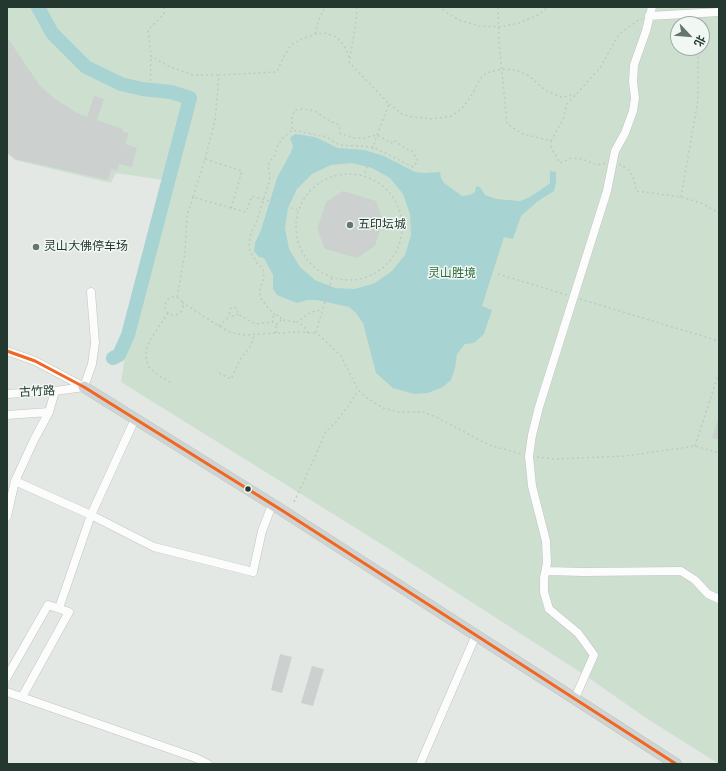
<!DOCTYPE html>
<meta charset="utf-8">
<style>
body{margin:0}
#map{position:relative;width:726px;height:771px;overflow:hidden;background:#e3e8e5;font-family:"Space Grotesk","Noto Sans SC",sans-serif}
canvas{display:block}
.frame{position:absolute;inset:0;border:8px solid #233930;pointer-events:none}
.north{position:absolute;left:670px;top:16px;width:40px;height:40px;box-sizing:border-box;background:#f1f7f3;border:1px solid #9faba5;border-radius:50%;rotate:116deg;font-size:11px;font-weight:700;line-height:16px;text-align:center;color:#233930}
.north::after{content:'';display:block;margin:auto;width:14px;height:18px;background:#66766f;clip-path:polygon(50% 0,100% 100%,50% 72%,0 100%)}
</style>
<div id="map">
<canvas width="726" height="771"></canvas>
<div class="frame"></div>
<div class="north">北</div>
</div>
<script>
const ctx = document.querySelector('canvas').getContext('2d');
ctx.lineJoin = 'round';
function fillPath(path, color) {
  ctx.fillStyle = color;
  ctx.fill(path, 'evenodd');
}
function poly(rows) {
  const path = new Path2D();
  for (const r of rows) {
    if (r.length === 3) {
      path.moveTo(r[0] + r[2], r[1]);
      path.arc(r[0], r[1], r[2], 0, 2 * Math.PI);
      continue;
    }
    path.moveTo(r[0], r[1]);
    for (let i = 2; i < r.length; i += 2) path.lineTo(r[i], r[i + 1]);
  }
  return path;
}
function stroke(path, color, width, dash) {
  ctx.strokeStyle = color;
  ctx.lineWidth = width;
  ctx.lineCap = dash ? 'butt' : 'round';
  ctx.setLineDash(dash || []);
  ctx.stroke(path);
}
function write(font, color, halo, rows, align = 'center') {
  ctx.font = font + ' "Space Grotesk","Noto Sans SC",sans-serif';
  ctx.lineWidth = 3;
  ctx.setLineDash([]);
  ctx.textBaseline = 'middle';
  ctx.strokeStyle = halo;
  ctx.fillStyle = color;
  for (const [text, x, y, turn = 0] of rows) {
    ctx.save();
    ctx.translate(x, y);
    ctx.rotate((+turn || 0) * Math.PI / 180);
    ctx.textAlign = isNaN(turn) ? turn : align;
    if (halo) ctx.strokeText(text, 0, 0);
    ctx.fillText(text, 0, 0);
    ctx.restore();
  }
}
const green = poly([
 [7,7,719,7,719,764,646,718,583,674,386,547,121,382,126,349,170,181,116,173,111,183,15,160,7,153],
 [678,24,702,24,702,48,678,48]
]);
const water = poly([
 [295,134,315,137,338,148,364,150,384,156,415,172,425,173,440,172,441,178,444,183,462,196,470,195,475,192,476,186,480,187,485,195,497,199,520,201,530,197,542,189,550,183,550,171,556,172,556,183,554,191,538,201,521,216,513,239,504,237,482,306,492,310,484,334,474,343,465,344,457,354,455,368,451,380,443,387,428,393,414,394,393,388,376,373,363,323,356,313,349,307,317,300,307,300,297,303,277,295,273,289,273,275,264,258,259,257,254,251,255,243,261,230,277,178,291,152,293,146,290,138],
 [352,163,372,168,390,178,403,194,410,214,411,235,405,255,392,271,375,283,355,289,335,288,315,280,300,267,289,249,285,228,288,208,297,189,312,174,331,165]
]);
const river = poly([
 [38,7,52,33,86,67,121,84,142,89,171,92,190,98,128,335,119,355,113,358]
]);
const building = poly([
 [7,37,40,86,55,99,77,113,87,117,94,96,104,99,97,120,123,129,122,131,129,133,125,144,137,148,132,167,119,164,117,171,111,169,108,180,15,159,7,153],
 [343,191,376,201,383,221,375,246,357,258,325,249,317,229,326,202],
 [718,420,719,420,719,440,712,438],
 [280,654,292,657,282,693,271,690],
 [312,666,324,669,313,706,301,703]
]);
const path = poly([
 [164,7,164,14,148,30,151,56,168,66,193,75,219,75],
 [356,7,357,10,355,29,349,62,389,104,378,132,364,176],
 [438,7,459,20,479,26,499,27,519,23,538,15,548,7],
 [498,7,499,41,507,124,523,134,551,141,551,147,560,163,571,158,582,159,597,165,606,163],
 [315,34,319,19,325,7],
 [150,96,151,56],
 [389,104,402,114,413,117,432,119,452,116,462,108,470,98,480,79,486,73,502,69,516,70,529,76,545,90,561,97,569,96,575,94],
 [551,141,563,119,567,104,600,68,619,34,637,21,642,19],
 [205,159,215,121,219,75,277,72,283,58,291,45,302,39,315,34,326,33,336,37,344,45,350,59],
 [619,164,629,170,634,180,636,191,681,197,701,203,719,213],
 [349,227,53],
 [681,197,698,100,698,48],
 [231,208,242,171,205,159,193,197,231,208,246,212,252,196,298,210],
 [498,274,567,295],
 [332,278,316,332,341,356,358,390,367,398,383,408,398,412,423,412,436,417,489,445,521,454],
 [177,297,185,253,187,215,193,197],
 [174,306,9],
 [580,299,719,341],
 [182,302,214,323,230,332,244,335,296,332,315,333],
 [168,313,150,340,146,350,146,358,149,367,159,376,172,383],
 [238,314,235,316,231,316,229,312,231,308,234,307,237,309,238,314,255,324,273,322],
 [275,315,268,308,260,297,260,288,264,278,263,269,257,263,250,251,249,244,251,232,256,223,269,183,270,176,268,166,270,161,274,157,277,147,282,139,292,130,327,137,339,145,373,147,413,167,418,161,412,151,406,149,394,140,391,143,377,135,364,138,354,138,340,133,339,125,328,120,315,111,303,109,295,110,292,116,292,130],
 [281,320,279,323,276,324,273,322,272,318,275,315,280,316,281,320,297,322],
 [219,326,230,316],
 [276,333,276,324],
 [308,333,304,326,297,322,311,312,321,310],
 [219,373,231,379,241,358,250,347,254,336],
 [695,446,719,372],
 [537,457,555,459,626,456,695,446,719,453],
 [294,502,315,457,326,431,336,422,349,405,358,390]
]);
const minor = poly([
 [649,16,719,12],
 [7,351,35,361,84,387],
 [84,387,92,364,95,343,91,292],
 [7,394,55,391,84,387],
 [7,415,49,412,55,391],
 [15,481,91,515,154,547,253,572,262,531,272,505],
 [7,516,15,481,34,440,49,412],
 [546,571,584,572,681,571,695,580,708,594,719,599],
 [59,608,91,515,135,419],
 [7,677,48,605,69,612,22,697],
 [7,692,196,758,208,764],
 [575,698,594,655,578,633,549,609,544,592,544,578,547,563,546,541,532,486,529,456,532,435,539,407,607,191,615,151,625,133,633,111,635,98,633,82,634,65,646,31,652,7],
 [420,764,476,635]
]);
const major = poly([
 [84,387,283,511,676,764]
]);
const bus1 = poly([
 [7,351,35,361,84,387,283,511,676,764]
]);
const markers = [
 [350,225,4,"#66766f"],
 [36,247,4,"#66766f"],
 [248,489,3.5,"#233930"]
];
const poiNames = [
 ["五印坛城",358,225],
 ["灵山大佛停车场",44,247]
];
const parkNames = [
 ["灵山胜境",452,274]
];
const streetNames = [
 ["古竹路",37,392,-3]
];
fillPath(green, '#cde0d0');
fillPath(water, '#a7d3d3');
stroke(river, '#a7d3d3', 14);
fillPath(building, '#ccd0ce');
stroke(minor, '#c0c5c2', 9);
stroke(major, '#bcc4c0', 12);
stroke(path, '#c0c8c4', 1.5, [2, 3]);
stroke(minor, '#fbfcfb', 8);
stroke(major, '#ced4d1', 11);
stroke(bus1, '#f26522', 3);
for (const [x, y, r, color] of markers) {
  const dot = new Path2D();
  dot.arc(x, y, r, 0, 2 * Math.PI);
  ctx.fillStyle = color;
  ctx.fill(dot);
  stroke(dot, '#f1f7f3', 1.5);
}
write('12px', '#233930', '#f1f7f3', poiNames, 'left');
write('12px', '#306c3f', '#f1f7f3', parkNames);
write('12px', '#233930', '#f1f7f3', streetNames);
</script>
